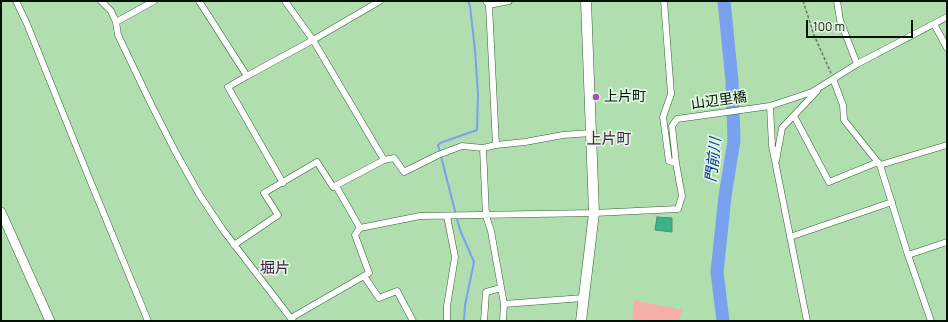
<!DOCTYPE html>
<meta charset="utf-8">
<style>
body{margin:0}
#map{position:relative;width:948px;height:322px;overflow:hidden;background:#b0deaf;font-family:Manrope,sans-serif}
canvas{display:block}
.frame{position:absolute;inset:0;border:2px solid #031103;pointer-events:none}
.scale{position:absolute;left:806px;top:20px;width:107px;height:18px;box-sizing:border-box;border:2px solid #031103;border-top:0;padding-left:5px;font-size:12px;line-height:14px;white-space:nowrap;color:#031103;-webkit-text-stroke:3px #e1f8e0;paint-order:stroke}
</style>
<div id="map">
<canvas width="948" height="322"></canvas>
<div class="frame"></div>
<div class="scale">100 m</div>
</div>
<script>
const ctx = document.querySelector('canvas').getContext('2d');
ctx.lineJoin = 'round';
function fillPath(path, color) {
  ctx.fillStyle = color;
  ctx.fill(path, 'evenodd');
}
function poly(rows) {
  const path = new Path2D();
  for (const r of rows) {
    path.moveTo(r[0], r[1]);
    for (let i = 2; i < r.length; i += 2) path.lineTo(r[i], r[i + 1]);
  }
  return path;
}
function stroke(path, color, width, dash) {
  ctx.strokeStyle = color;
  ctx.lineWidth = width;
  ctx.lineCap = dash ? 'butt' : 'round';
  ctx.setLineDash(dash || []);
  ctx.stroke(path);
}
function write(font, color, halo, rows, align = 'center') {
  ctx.font = font + ' Manrope,"Noto Sans JP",sans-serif';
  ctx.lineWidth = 3.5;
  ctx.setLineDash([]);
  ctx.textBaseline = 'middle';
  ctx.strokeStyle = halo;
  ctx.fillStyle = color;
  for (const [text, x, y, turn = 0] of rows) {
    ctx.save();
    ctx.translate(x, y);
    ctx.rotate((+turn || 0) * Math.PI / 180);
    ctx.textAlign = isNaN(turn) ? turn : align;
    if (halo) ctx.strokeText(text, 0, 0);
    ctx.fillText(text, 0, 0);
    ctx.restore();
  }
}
const green = poly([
 [634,300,682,310,679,321,632,321]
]);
const stream = poly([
 [464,321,465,305,474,262,460,230,438,145,440,143,477,130,478,94,475,50,470,6,468,1]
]);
const river = poly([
 [723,321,717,272,725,196,734,141,732,81,724,1]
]);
const building = poly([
 [657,217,672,218,672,232,655,230,657,217]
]);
const path = poly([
 [803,1,814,35,831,73]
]);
const street = poly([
 [16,1,27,24,87,173,148,321],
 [101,1,111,11,116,22,118,35,152,106,175,151,199,194,223,230,293,321],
 [199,1,247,76,313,40,380,1],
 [285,1,313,40,384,160,394,158,404,172,438,155,462,146,483,148,496,145,525,142,563,135,591,133],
 [486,1,489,5,496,145],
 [664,1,671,94,663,117,669,161,676,163],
 [837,1,840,20,857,64],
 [489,5,509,1],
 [116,22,154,1],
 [934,24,947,48],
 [247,76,228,87,283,183],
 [833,79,843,105,844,120,880,165,908,255,931,321],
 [770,106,772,146,807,321],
 [794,116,829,182,878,162],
 [483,148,486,216,491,231,504,304,503,321],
 [776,161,782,128,817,91],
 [880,165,947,145],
 [336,186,360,228],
 [790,237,892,202],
 [234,245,278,215,264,193,317,162,333,187,384,160],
 [908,255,947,242],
 [364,276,379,298,397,291,413,321],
 [504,304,583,298],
 [291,318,369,273,355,235,360,228,420,216,594,213,678,209,682,196,676,163,672,126,677,119,770,106,812,92,857,64,947,17],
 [447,321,447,306,455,257,447,216],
 [484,321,486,292,501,288]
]);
const secondary = poly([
 [1,212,50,321]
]);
const primary = poly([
 [581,321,594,213,586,1]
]);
const markers = [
 [596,97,4,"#a949b1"]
];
const poiNames = [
 ["上片町",604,97]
];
const streetNames = [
 ["山辺里橋",719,101,-8]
];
const neighbourhoodNames = [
 ["上片町",609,140],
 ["堀片",275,269]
];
const waterNames = [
 ["門前川",714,160,-84]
];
fillPath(green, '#f5aea8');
stroke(stream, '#7aa0f0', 2);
stroke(river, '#7aa0f0', 13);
fillPath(building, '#3bb185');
stroke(building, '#4f9074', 1);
stroke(street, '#355f36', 7);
stroke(secondary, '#355f36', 10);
stroke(primary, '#355f36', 11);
stroke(path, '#5e7d5e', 1.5, [3, 2]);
stroke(street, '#fff', 6);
stroke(secondary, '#fff', 9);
stroke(primary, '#fff', 10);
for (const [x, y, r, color] of markers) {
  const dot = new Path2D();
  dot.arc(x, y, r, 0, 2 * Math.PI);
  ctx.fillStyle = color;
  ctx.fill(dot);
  stroke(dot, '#e1f8e0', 1.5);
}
write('14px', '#031103', '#e1f8e0', poiNames, 'left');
write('14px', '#031103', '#e1f8e0', streetNames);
write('15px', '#46184a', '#e1f8e0', neighbourhoodNames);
write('italic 15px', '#0b30a1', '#e1f8e0', waterNames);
</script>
